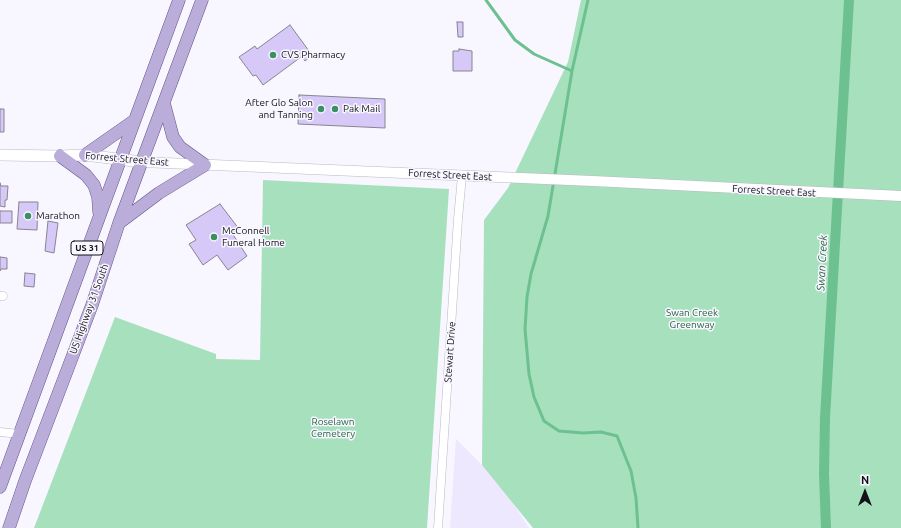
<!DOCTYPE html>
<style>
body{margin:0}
#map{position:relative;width:901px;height:528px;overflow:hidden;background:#f8f6ff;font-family:Ubuntu,sans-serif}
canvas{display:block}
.north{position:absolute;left:845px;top:472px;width:40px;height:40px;-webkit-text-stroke:3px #f8f6ff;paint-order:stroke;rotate:0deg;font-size:11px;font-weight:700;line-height:16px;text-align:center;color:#131216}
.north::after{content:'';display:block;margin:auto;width:14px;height:18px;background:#131216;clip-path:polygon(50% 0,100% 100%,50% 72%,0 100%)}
</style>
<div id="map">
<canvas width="901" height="528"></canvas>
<div class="north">N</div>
</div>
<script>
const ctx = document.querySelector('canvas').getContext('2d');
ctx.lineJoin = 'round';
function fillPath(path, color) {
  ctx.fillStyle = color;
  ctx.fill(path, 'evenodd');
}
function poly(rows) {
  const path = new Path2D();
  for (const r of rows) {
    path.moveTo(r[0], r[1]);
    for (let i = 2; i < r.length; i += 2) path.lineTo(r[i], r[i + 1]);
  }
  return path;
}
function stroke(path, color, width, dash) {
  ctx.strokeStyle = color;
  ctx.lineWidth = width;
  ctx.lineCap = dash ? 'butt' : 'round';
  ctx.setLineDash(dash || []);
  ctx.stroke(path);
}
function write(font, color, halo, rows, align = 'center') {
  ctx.font = font + ' Ubuntu,sans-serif';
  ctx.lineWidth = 3;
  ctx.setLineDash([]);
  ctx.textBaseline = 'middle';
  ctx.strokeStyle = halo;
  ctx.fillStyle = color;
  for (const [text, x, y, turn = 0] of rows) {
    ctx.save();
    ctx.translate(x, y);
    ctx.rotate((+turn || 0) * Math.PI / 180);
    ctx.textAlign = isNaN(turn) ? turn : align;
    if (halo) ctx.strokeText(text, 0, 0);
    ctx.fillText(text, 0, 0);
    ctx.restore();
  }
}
const built = poly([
 [456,439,500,483,529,528,450,528]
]);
const green = poly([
 [581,0,901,0,901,528,533,528,482,465,484,220,508,188,568,62],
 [263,180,449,189,427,528,34,528,115,317,216,354,216,359,260,360]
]);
const stream = poly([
 [486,0,515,40,534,54,572,71],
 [588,0,572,71,548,216,531,274,527,297,525,329,529,374,534,397,544,421,559,431,583,433,601,432,617,436,631,471,636,498,638,528]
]);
const canal = poly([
 [826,528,824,474,825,418,849,0]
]);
const building = poly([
 [457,22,463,22,463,37,458,37,457,22],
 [290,25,309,51,263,85,256,75,253,76,239,57,255,46,257,49,290,25],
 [459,49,472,51,472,71,453,71,453,51,459,51,459,49],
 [307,53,310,57,305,61,302,57,307,53],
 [299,95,385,99,385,128,298,124,299,95],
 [0,109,4,109,4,132,0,132,0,109],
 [0,183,1,186,8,186,7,200,5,200,5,207,0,206,0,183],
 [19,202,38,202,37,230,17,229,19,202],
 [220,204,239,229,232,233,247,256,228,270,217,255,203,265,189,244,196,240,186,225,220,204],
 [0,211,12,211,12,223,0,223,0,211],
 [48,221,58,223,54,253,45,251,48,221],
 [0,257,7,258,7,269,1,269,0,271,0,257],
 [25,273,35,274,34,287,24,286,25,273]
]);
const minor = poly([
 [0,296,3,296],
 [0,432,19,434],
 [438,528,458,219,462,176]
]);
const tertiary = poly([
 [142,162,593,181,901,196]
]);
const secondary = poly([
 [0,155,60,156,85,155,142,162]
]);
const primary = poly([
 [85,155,135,120],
 [60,156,86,175,94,185,98,197,99,212],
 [119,223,159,193,205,165,180,147,173,137,164,103],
 [0,487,179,0],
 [9,528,25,481,92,305,119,223,202,0]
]);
const markers = [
 [273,55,4,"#3b8f62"],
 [321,109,4,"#3b8f62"],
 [335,109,4,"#3b8f62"],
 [28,216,4,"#3b8f62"],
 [214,237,4,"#3b8f62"]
];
const shields = [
 [87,248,32]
];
const shieldNames = [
 ["US 31",87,248]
];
const poiNames = [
 ["CVS Pharmacy",281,55],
 ["After Glo Salon",313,103,"right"],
 ["and Tanning",313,115,"right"],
 ["Pak Mail",343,109],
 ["Marathon",36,216],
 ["McConnell",222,231],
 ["Funeral Home",222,243]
];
const streetNames = [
 ["Forrest Street East",127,159,5],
 ["Forrest Street East",450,175,3],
 ["Forrest Street East",774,191,3],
 ["US Highway 31 South",89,309,-70],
 ["Stewart Drive",450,352,-86]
];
const parkNames = [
 ["Swan Creek",692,313],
 ["Greenway",692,325],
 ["Roselawn",333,422],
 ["Cemetery",333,434]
];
const waterNames = [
 ["Swan Creek",822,263,-87]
];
fillPath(built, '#ede8fe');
fillPath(green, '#a7e0bc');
stroke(stream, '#6dc190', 3);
stroke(canal, '#6dc190', 10);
fillPath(building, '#d6c9f8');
stroke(building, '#878491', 1);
stroke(minor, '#bcb8c6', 9);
stroke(tertiary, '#bcb8c6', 11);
stroke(secondary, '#bcb8c6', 12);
stroke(primary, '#635486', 13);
stroke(minor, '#fff', 8);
stroke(tertiary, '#fff', 10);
stroke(secondary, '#fff', 11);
stroke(primary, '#bbadda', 12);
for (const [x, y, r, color] of markers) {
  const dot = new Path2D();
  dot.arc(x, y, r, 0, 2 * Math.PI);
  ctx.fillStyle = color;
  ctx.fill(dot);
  stroke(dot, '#f8f6ff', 1.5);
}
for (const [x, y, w] of shields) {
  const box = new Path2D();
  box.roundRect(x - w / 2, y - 7, w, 14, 3);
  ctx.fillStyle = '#f8f6ff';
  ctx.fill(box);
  stroke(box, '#131216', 1);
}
write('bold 9px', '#131216', null, shieldNames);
write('10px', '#131216', '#f8f6ff', poiNames, 'left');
write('10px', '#131216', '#f8f6ff', streetNames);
write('10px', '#286544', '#f8f6ff', parkNames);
write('italic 11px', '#286443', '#f8f6ff', waterNames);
</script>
